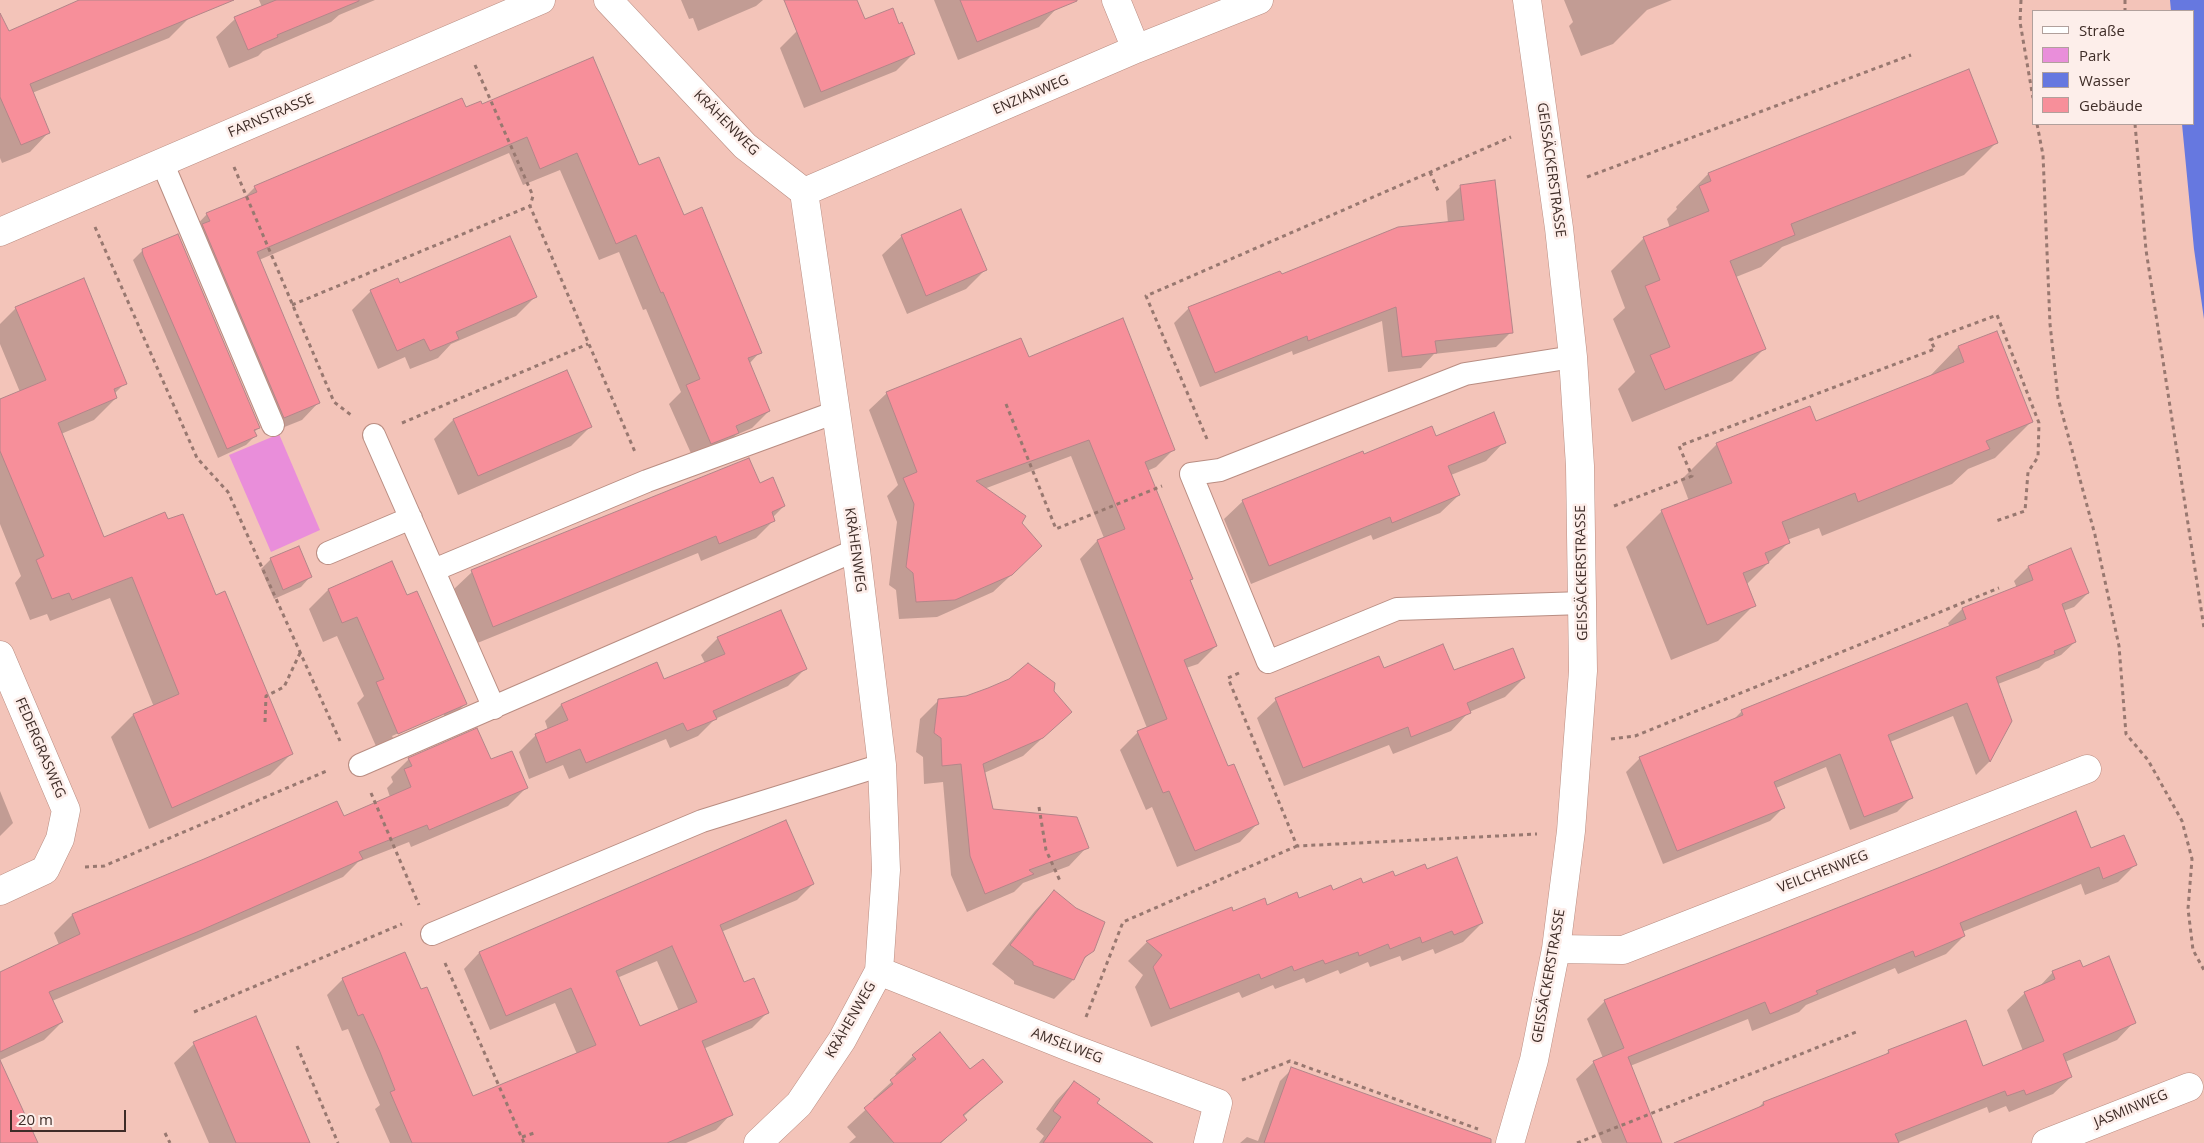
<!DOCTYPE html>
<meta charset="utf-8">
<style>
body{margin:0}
#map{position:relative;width:2204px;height:1143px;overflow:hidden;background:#f3c4b9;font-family:"Open Sans",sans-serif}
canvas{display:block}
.legend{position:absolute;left:2032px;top:10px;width:162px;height:115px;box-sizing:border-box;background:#fdeeea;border:1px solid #b1a09c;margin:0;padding:6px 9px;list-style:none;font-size:15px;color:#3e2c27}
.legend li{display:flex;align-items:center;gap:10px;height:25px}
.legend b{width:25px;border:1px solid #b1a09c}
.scale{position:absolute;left:10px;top:1110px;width:116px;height:22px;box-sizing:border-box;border:2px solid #3e2c27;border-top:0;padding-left:6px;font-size:15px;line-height:18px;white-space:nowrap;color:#3e2c27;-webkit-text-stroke:4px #fdeeea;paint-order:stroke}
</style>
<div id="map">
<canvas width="2204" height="1143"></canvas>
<ul class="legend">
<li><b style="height:6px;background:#fff"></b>Straße</li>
<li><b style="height:14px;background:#e98eda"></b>Park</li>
<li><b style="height:14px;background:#6678e0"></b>Wasser</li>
<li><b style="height:14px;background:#f78f9a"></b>Gebäude</li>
</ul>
<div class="scale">20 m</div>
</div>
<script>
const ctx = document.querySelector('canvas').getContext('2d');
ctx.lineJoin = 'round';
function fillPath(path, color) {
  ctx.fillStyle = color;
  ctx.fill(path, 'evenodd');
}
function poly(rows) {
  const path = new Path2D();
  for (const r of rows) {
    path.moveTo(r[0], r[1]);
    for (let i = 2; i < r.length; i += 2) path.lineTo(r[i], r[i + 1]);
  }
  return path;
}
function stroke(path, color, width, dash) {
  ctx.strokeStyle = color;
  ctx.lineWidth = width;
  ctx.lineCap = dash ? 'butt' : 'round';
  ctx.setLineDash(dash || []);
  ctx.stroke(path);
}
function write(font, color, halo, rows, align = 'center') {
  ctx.font = font + ' "Open Sans",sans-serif';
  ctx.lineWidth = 5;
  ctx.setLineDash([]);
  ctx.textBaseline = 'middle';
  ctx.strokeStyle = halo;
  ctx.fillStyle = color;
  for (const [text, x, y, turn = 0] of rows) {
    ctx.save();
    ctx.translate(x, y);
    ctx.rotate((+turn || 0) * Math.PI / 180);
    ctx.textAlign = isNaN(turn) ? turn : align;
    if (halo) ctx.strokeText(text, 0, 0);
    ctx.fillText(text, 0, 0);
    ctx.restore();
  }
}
const green = poly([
 [279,434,320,530,271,552,229,455]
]);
const water = poly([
 [2170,0,2204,0,2204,319,2194,249,2182,124,2193,124,2193,11,2171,11]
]);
const shadow = poly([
 [84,0,199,0,189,18,169,38,32,93,48,133,30,152,2,163,0,158,0,36],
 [259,0,375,0,339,15,331,22,263,51,258,56,229,68,216,37,235,19,262,7],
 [681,0,763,0,756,6,698,31,693,18,689,19],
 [934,0,1054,0,1057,8,1039,27,958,60],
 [1564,0,1672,0,1647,10,1613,44,1581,56,1569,26,1573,22],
 [864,21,913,54,896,71,804,108,780,48,797,31],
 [1968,70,1996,143,1964,175,1782,247,1761,267,1736,277,1765,348,1732,381,1632,422,1618,389,1635,372,1613,319,1625,308,1611,271,1643,239,1670,228,1667,219,1677,209,1676,207,1708,174],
 [482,106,639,167,683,217,760,352,749,364,769,411,752,428,736,435,720,450,694,460,669,404,681,392,646,309,643,310,619,252,599,260,560,170,523,185,509,153,259,260,319,402,302,420,267,434,190,232,207,214,243,199,255,187,465,109],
 [1461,186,1511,332,1496,347,1434,354,1421,368,1388,372,1382,321,1293,355,1292,351,1200,387,1174,323,1189,308,1281,275,1448,223,1446,201],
 [902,236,985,270,966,289,907,314,882,255],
 [143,250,259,428,254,432,255,436,246,445,218,458,133,260],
 [400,284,535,297,516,316,451,344,438,358,410,369,405,357,378,369,352,310,371,291],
 [16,308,125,383,114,394,116,398,94,420,61,434,104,539,215,596,292,753,270,775,149,829,111,737,133,715,154,707,110,598,50,621,47,614,30,620,15,583,21,576,0,524,0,402,20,392,0,344,0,324],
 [1996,333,2031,422,1995,458,1968,469,1952,484,1822,536,1819,528,1787,540,1788,543,1746,585,1754,605,1718,641,1671,660,1626,547,1662,511,1689,501,1681,480,1717,444,1816,422,1928,378,1958,347],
 [1028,358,1173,450,1156,467,1147,471,1216,646,1198,664,1186,668,1227,768,1257,824,1240,842,1177,867,1152,807,1146,810,1120,750,1138,732,1147,728,1080,559,1097,541,1104,538,1071,456,984,489,1021,523,1023,564,993,592,937,617,899,619,896,590,889,585,897,522,887,496,898,485,869,410,887,393],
 [453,420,590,427,571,446,458,495,434,439],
 [1435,437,1504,442,1486,461,1451,475,1459,495,1440,513,1373,540,1371,535,1251,584,1224,519,1243,501,1363,456],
 [749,459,759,484,784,506,773,517,774,520,756,538,701,561,698,553,475,644,454,589,472,572],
 [271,559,310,577,301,587,274,599,261,569],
 [391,563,406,597,465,704,446,723,379,753,357,703,364,696,337,636,323,642,309,609,328,590],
 [444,713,444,716,393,738,392,736],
 [2028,567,2088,593,2074,607,2063,611,2075,642,2061,655,2045,662,2039,668,1998,684,2011,721,1989,762,1976,775,1953,716,1890,742,1911,798,1897,812,1850,830,1826,767,1776,788,1784,807,1770,821,1663,864,1626,772,1640,758,1733,720,1742,711,1950,627,1948,623,1962,609,2017,588,2014,581],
 [718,638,805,669,788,686,715,719,698,736,670,748,666,739,569,779,563,765,529,779,519,752,536,735,548,730,545,721,561,705,663,680,705,663,701,655],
 [1383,669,1453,672,1524,678,1505,697,1469,712,1451,731,1393,754,1389,745,1284,786,1257,718,1276,700],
 [939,700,1051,730,1023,756,984,773,992,810,1087,847,1069,866,1023,883,1014,892,967,912,951,875,943,782,924,784,923,757,916,752,920,719],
 [409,759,491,761,526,788,508,806,411,847,409,842,358,862,343,877,52,1001,62,1022,44,1040,0,1060,0,973,59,945,54,933,72,915,343,818,390,797,387,788,393,782,391,777],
 [0,791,13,823,0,836],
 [786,821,813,884,797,900,721,932,743,984,768,1012,752,1028,703,1049,731,1114,716,1130,686,1143,390,1143,375,1109,380,1105,364,1068,348,1029,342,1031,327,995,343,979,421,991,473,1097,577,1054,555,1003,490,1030,464,969,479,953],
 [657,961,679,1011,639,1028,617,978],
 [2090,850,2135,865,2118,882,2085,895,2081,884,1962,932,1964,936,1946,954,1898,974,1895,968,1806,1005,1799,1012,1752,1031,1748,1019,1630,1066,1661,1143,1602,1143,1576,1079,1594,1062,1603,1058,1587,1019,1605,1001],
 [1426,870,1482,923,1463,942,1435,954,1433,949,1402,961,1400,956,1370,967,1368,962,1340,974,1338,970,1306,983,1304,978,1275,989,1273,985,1242,998,1239,992,1151,1027,1135,987,1143,975,1128,961,1147,942,1233,913],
 [1054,891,1075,909,1093,950,1081,962,1073,980,1054,999,1014,984,1014,981,992,964,1035,911],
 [2082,969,2134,1022,2117,1040,2065,1062,2071,1077,2053,1094,2009,1112,2006,1106,1989,1113,1987,1107,1897,1143,1673,1143,1757,1109,1763,1103,1884,1056,1889,1051,1983,1067,2023,1051,2007,1010,2025,993,2039,987,2053,972],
 [194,1044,309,1143,209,1143,174,1063],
 [913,1056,970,1071,1001,1082,963,1117,965,1120,941,1143,849,1143,856,1137,847,1127,875,1101,873,1099,898,1076,895,1074],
 [1292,1069,1447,1143,1240,1143,1247,1137,1258,1141,1280,1081],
 [1074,1082,1095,1104,1151,1143,1039,1143,1044,1136,1036,1129,1056,1101]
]);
const building = poly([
 [79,0,234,0,30,84,50,133,21,145,0,97,0,13,9,31,79,0],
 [276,0,359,0,359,1,277,35,278,37,248,50,234,17,276,0],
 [784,0,857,0,865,19,893,8,899,24,902,22,915,54,821,92,784,0],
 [960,0,1077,0,1077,1,977,42,960,0],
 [593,57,639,165,659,157,684,215,702,207,762,353,748,358,770,411,736,426,739,433,711,444,686,385,700,379,663,292,661,293,636,235,616,244,577,153,540,169,527,137,257,252,320,403,284,418,202,224,210,221,206,213,257,192,254,186,462,98,466,107,481,101,482,104,593,57],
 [1969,69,1998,143,1791,224,1795,235,1730,261,1766,349,1665,390,1650,355,1670,347,1645,286,1660,280,1643,237,1709,211,1699,186,1711,181,1708,173,1969,69],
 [1495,180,1513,333,1435,341,1437,353,1402,357,1396,307,1308,341,1307,336,1215,373,1188,307,1280,271,1282,274,1398,227,1464,220,1460,185,1495,180],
 [961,209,987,270,926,296,901,235,961,209],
 [178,234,260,428,254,430,257,436,227,449,143,255,142,249,178,234],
 [510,236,537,297,456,332,459,339,430,351,424,339,397,351,370,290,398,278,400,283,510,236],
 [84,278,127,384,114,389,117,398,58,423,104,537,165,512,168,519,183,514,216,595,225,591,293,754,172,808,133,714,179,694,132,577,72,600,69,593,52,599,36,560,44,556,0,451,0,399,46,380,15,307,84,278],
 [1123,318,1175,450,1145,462,1193,579,1190,580,1217,646,1184,660,1228,766,1234,764,1259,824,1195,851,1169,791,1163,793,1137,731,1167,719,1097,540,1125,529,1089,440,976,481,1026,516,1022,523,1042,546,1012,575,955,600,916,602,913,573,906,567,914,504,903,478,917,472,886,392,1021,338,1029,357,1123,318],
 [1997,331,2033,422,1986,441,1990,449,1910,481,1858,502,1855,493,1782,522,1790,543,1765,553,1769,563,1743,573,1756,606,1707,625,1661,510,1732,483,1716,443,1810,406,1816,421,1964,362,1958,346,1997,331],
 [567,370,592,427,478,476,453,419,567,370],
 [1494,412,1506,443,1448,466,1460,495,1392,523,1390,517,1269,566,1242,500,1363,451,1364,454,1432,426,1436,436,1494,412],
 [749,458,760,483,773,477,785,506,772,512,775,521,719,544,716,536,493,627,471,570,749,458],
 [299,546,312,577,283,590,270,558,299,546],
 [2071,548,2089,593,2062,604,2076,642,2054,651,2055,654,1996,677,2012,721,1990,762,1967,703,1888,735,1913,798,1864,817,1840,754,1774,782,1785,808,1677,851,1639,757,1743,715,1741,710,1966,619,1962,608,2033,580,2028,566,2071,548],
 [392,561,407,595,417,591,467,704,398,734,376,682,384,679,357,617,342,623,328,589,392,561],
 [781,610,807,669,713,711,717,719,687,731,683,723,586,763,580,749,546,763,535,734,568,720,561,704,657,662,664,679,725,654,717,637,781,610],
 [1443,644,1454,670,1513,648,1525,678,1467,703,1471,713,1411,737,1408,727,1303,768,1275,698,1379,656,1384,668,1443,644],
 [1028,663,1055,683,1054,691,1072,712,1043,738,983,764,993,809,1077,817,1089,848,1029,870,1034,874,985,894,970,856,961,764,942,766,941,738,934,733,938,699,966,696,988,688,1009,679,1028,663],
 [477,728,491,759,512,751,528,788,429,830,427,825,359,852,363,859,197,932,49,992,63,1022,0,1052,0,972,80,934,72,914,204,859,337,801,344,816,411,787,404,769,412,766,408,758,477,728],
 [2076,811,2091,848,2124,835,2137,865,2103,879,2099,867,1960,923,1965,936,1915,957,1913,951,1816,991,1818,994,1770,1014,1765,1002,1628,1057,1662,1143,1627,1143,1593,1061,1624,1048,1604,1000,1938,868,2076,811],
 [786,820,814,884,720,925,744,982,754,978,769,1013,702,1041,733,1115,667,1143,412,1143,390,1092,395,1090,380,1052,363,1014,358,1016,342,978,405,952,421,989,427,987,473,1096,596,1045,571,988,506,1016,479,952,786,820],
 [672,946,697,1002,640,1026,616,971,672,946],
 [1457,857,1483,923,1454,935,1452,931,1422,943,1420,937,1390,949,1388,944,1359,956,1358,952,1325,964,1323,960,1294,971,1292,966,1261,979,1259,974,1170,1009,1153,967,1162,955,1146,941,1232,907,1233,911,1265,898,1267,905,1297,892,1299,898,1331,885,1333,890,1361,878,1363,883,1393,871,1395,876,1425,864,1427,869,1457,857],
 [1054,890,1076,908,1105,922,1094,951,1085,957,1074,980,1033,965,1033,962,1010,945,1054,890],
 [2109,956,2136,1023,2063,1054,2072,1077,2026,1095,2024,1090,2007,1096,2005,1091,1895,1134,1899,1143,1674,1143,1764,1105,1763,1102,1889,1053,1888,1050,1966,1020,1983,1066,2044,1041,2024,992,2055,979,2052,971,2080,960,2083,967,2109,956],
 [256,1016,270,1049,310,1143,236,1143,207,1075,193,1042,256,1016],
 [940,1032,970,1069,983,1059,1003,1082,963,1115,967,1120,940,1143,894,1143,864,1108,893,1084,890,1080,916,1059,912,1055,940,1032],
 [0,1060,38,1143,0,1143,0,1060],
 [1291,1067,1491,1139,1491,1143,1264,1143,1291,1067],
 [1074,1081,1100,1099,1097,1103,1153,1143,1043,1143,1061,1117,1053,1111,1074,1081]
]);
const path = poly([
 [2021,0,2020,22,2033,98],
 [2125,0,2125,11],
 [475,65,533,196,530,206,635,452],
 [2037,124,2043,155,2050,324,2058,398,2095,535,2119,646,2126,734,2148,760,2182,821,2192,859,2188,909,2193,950,2204,970],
 [2135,124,2146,250,2204,628],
 [234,167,334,402,351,415],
 [1430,172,1439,193],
 [1587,177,1911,55],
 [95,227,197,458,228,492,340,741],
 [292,305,530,206],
 [1006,404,1056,529,1162,486],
 [402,423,588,344],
 [1207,439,1146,296,1511,137],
 [1614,506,1692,476,1679,446,1935,349,1930,340,1997,315,2039,423,2038,457,2028,472,2025,511,1996,521],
 [1239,673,1228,678,1297,846,1537,834],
 [265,722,266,696,284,687,300,653],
 [1611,739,1635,736,1999,588],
 [371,793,419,905],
 [1039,807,1046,850,1061,883],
 [85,867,104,866,329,770],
 [445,963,524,1143],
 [194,1012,402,924],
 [1086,1017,1123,922,1297,846],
 [297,1046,338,1143],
 [1242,1080,1290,1061,1478,1129],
 [165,1133,170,1143],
 [522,1137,534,1133],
 [1577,1143,1856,1032]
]);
const lane = poly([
 [162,162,273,425],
 [1573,357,1465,374,1220,470,1191,474,1268,662,1397,609,1583,603],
 [374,435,494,708],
 [328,553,411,518],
 [434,570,647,481,836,412],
 [360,765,856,550],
 [432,934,702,821,882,765]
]);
const street = poly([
 [608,0,745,146,804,192,856,550,882,765,886,870,879,971,842,1040,799,1104,758,1143],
 [1116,0,1136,49],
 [804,192,1136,49,1259,0],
 [0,232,541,0],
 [0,655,66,810,60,839,45,870,0,891],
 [1556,949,1623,950,2087,769],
 [879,971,1074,1049,1218,1103,1208,1143],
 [1510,1143,1534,1060,1556,949,1571,831,1583,671,1580,466,1573,357,1559,228,1527,0],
 [2046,1143,2189,1087]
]);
const streetNames = [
 ["ENZIANWEG",1031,95,-23],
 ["FARNSTRASSE",271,116,-23],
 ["KRÄHENWEG",726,123,45],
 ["GEISSÄCKERSTRASSE",1551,170,82],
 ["KRÄHENWEG",855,550,82],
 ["GEISSÄCKERSTRASSE",1582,573,-91],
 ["FEDERGRASWEG",40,748,67],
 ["VEILCHENWEG",1823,872,-21],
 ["GEISSÄCKERSTRASSE",1549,976,-80],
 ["KRÄHENWEG",851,1020,-60],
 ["AMSELWEG",1067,1046,21],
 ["JASMINWEG",2131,1109,-22]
];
fillPath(green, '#e98eda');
fillPath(water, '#6678e0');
fillPath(shadow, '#0003');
fillPath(building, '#f78f9a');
stroke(building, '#b38589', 1);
stroke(lane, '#b98d82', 24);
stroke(street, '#b98d82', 29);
stroke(path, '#987870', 3, [4, 4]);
stroke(lane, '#fff', 22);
stroke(street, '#fff', 28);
write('14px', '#3e2c27', '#fdeeea', streetNames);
</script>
